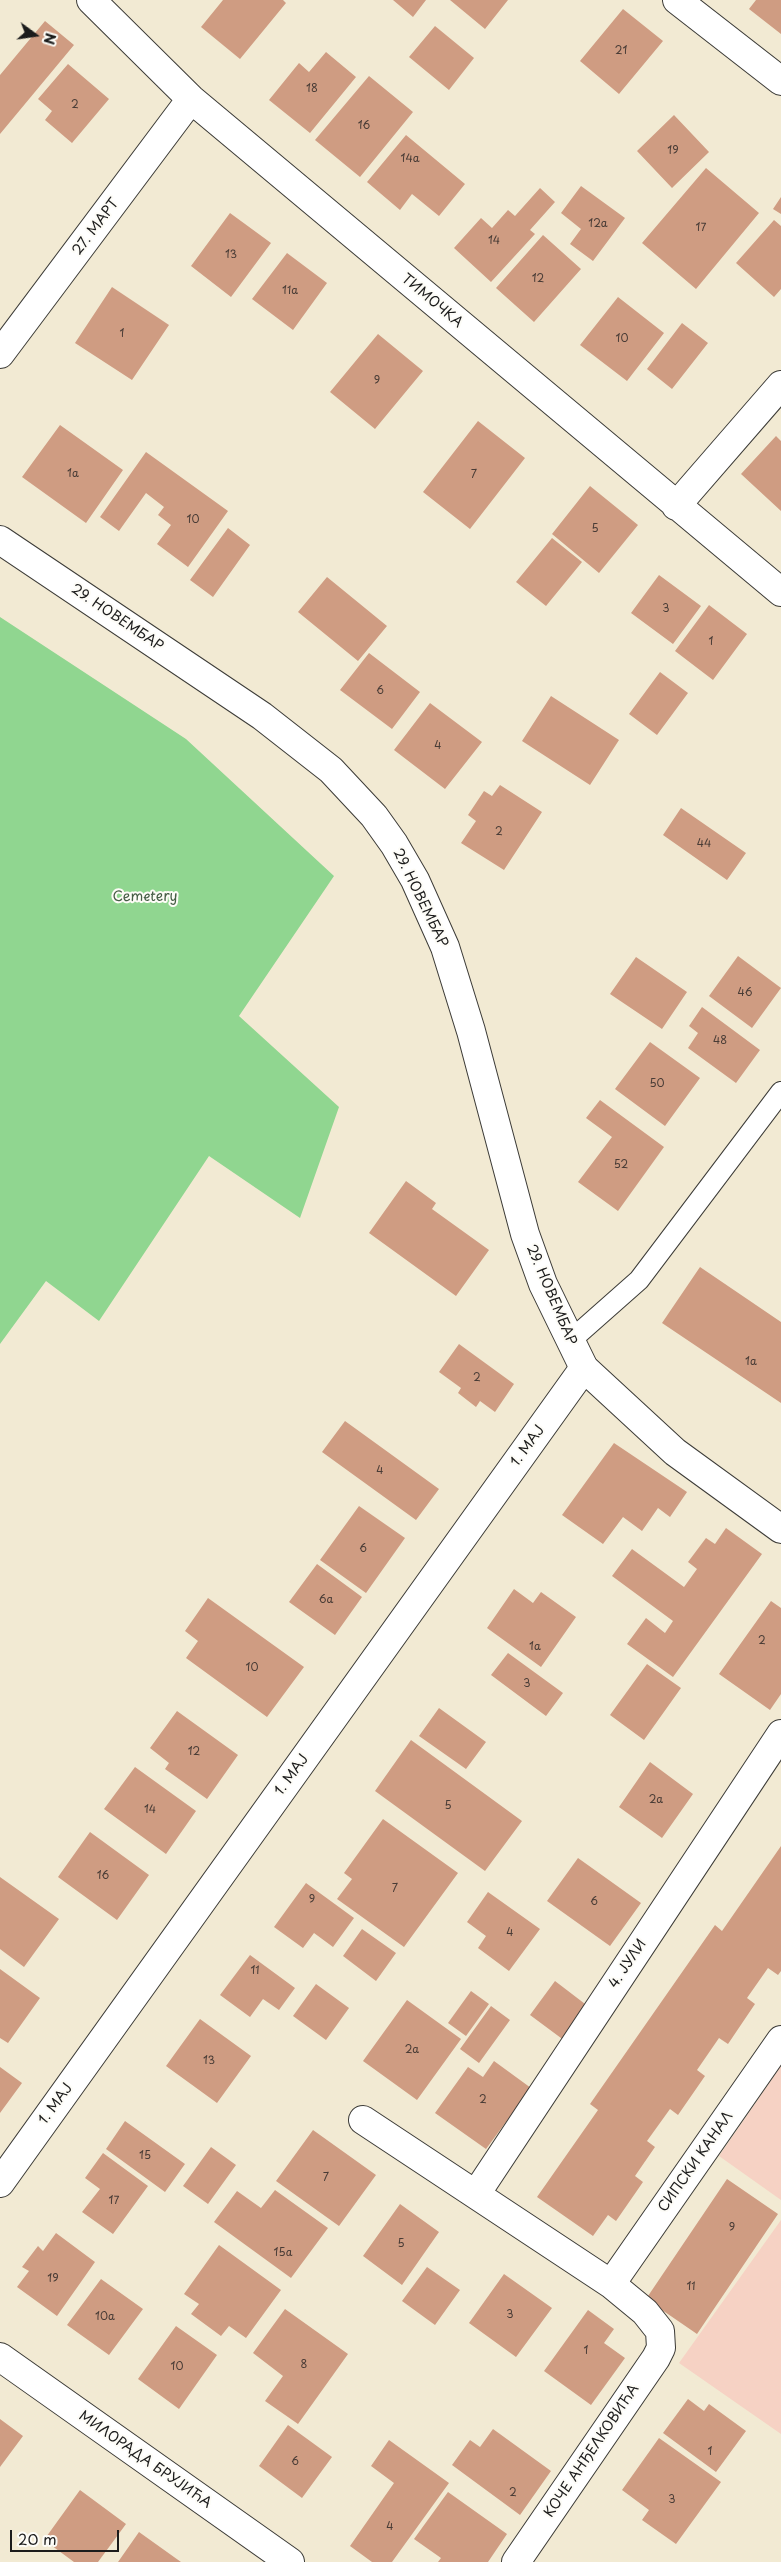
<!DOCTYPE html>
<meta charset="utf-8">
<style>
body{margin:0}
#map{position:relative;width:781px;height:2562px;overflow:hidden;background:#f2ead3;font-family:"Playpen Sans",sans-serif}
canvas{display:block}
.north{position:absolute;left:10px;top:10px;width:50px;height:50px;-webkit-text-stroke:4px #fdfcf7;paint-order:stroke;rotate:104deg;font-size:14px;font-weight:700;line-height:20px;text-align:center;color:#1c1c1c}
.north::after{content:'';display:block;margin:auto;width:18px;height:22px;background:#1c1c1c;clip-path:polygon(50% 0,100% 100%,50% 72%,0 100%)}
.scale{position:absolute;left:10px;top:2530px;width:109px;height:22px;box-sizing:border-box;border:2px solid #1c1c1c;border-top:0;padding-left:6px;font-size:15px;line-height:18px;white-space:nowrap;color:#1c1c1c;-webkit-text-stroke:4px #fdfcf7;paint-order:stroke}
</style>
<div id="map">
<canvas width="781" height="2562"></canvas>
<div class="north">N</div>
<div class="scale">20 m</div>
</div>
<script>
const ctx = document.querySelector('canvas').getContext('2d');
ctx.lineJoin = 'round';
function fillPath(path, color) {
  ctx.fillStyle = color;
  ctx.fill(path, 'evenodd');
}
function poly(rows) {
  const path = new Path2D();
  for (const r of rows) {
    path.moveTo(r[0], r[1]);
    for (let i = 2; i < r.length; i += 2) path.lineTo(r[i], r[i + 1]);
  }
  return path;
}
function stroke(path, color, width, dash) {
  ctx.strokeStyle = color;
  ctx.lineWidth = width;
  ctx.lineCap = dash ? 'butt' : 'round';
  ctx.setLineDash(dash || []);
  ctx.stroke(path);
}
function write(font, color, halo, rows, align = 'center') {
  ctx.font = font + ' "Playpen Sans",sans-serif';
  ctx.lineWidth = 4;
  ctx.setLineDash([]);
  ctx.textBaseline = 'middle';
  ctx.strokeStyle = halo;
  ctx.fillStyle = color;
  for (const [text, x, y, turn = 0] of rows) {
    ctx.save();
    ctx.translate(x, y);
    ctx.rotate((+turn || 0) * Math.PI / 180);
    ctx.textAlign = isNaN(turn) ? turn : align;
    if (halo) ctx.strokeText(text, 0, 0);
    ctx.fillText(text, 0, 0);
    ctx.restore();
  }
}
const built = poly([
 [781,2066,781,2200,719,2156],
 [781,2220,781,2434,679,2363]
]);
const green = poly([
 [0,617,186,739,334,876,239,1016,339,1107,300,1218,209,1156,99,1321,46,1281,0,1344]
]);
const building = poly([
 [223,0,283,0,286,3,240,59,201,27],
 [393,0,426,0,413,17],
 [450,0,508,0,485,29],
 [756,0,781,0,781,34,749,9],
 [623,9,663,41,619,94,580,61],
 [45,21,74,45,0,134,0,75],
 [435,26,474,58,449,90,409,57],
 [326,52,356,77,310,133,269,100,299,63,309,72],
 [68,64,109,99,72,143,45,120,52,111,38,99],
 [369,76,413,112,360,177,315,140],
 [674,115,709,152,672,188,637,151],
 [406,135,465,184,439,216,412,194,400,210,367,182],
 [706,168,759,213,696,289,642,243],
 [581,186,625,218,593,261,570,244,581,229,561,213],
 [540,188,555,202,530,230,535,234,491,282,454,248,481,218,492,228,508,210,515,216],
 [781,197,781,214,773,209],
 [230,213,271,243,231,297,191,266],
 [774,220,781,226,781,289,774,297,736,263],
 [543,235,581,269,534,322,496,288],
 [287,253,327,283,293,330,252,299],
 [112,287,169,325,132,380,75,343],
 [618,297,664,333,627,381,580,345],
 [682,323,708,343,672,389,647,369],
 [378,334,423,371,375,429,330,392],
 [478,421,525,458,470,529,423,492],
 [60,425,123,470,86,523,22,477],
 [776,436,781,441,781,511,741,474],
 [146,452,228,511,188,567,157,544,171,525,158,515,164,507,146,493,119,531,100,517],
 [590,486,638,525,599,573,552,534],
 [228,528,250,545,213,597,190,580],
 [552,538,582,562,546,606,516,582],
 [659,575,701,606,673,644,631,613],
 [327,577,387,626,358,661,298,612],
 [709,605,747,634,713,680,675,651],
 [369,653,420,692,392,729,340,690],
 [660,672,688,693,657,735,629,714],
 [551,696,619,740,590,785,522,741],
 [430,703,482,742,445,789,394,750],
 [500,785,542,812,504,870,461,843,476,821,468,815,484,791,492,796],
 [681,808,746,853,727,880,663,835],
 [738,956,781,988,752,1028,709,996],
 [636,957,687,992,662,1029,610,994],
 [702,1007,760,1050,736,1083,688,1048,698,1033,689,1026],
 [650,1042,700,1078,665,1126,615,1089],
 [600,1100,664,1147,618,1211,578,1182,612,1137,586,1118],
 [406,1181,436,1203,432,1209,489,1250,456,1296,369,1233],
 [700,1267,781,1322,781,1403,662,1323],
 [459,1344,514,1384,495,1412,480,1401,476,1407,458,1393,461,1388,439,1372],
 [345,1421,439,1489,416,1520,322,1452],
 [614,1443,687,1492,670,1517,658,1508,642,1531,623,1517,603,1544,562,1515],
 [359,1506,405,1538,366,1593,320,1560],
 [726,1528,762,1554,673,1677,627,1644,646,1618,665,1633,673,1621,612,1576,632,1549,684,1587,697,1569,688,1562,706,1538,715,1544],
 [317,1564,362,1597,335,1635,289,1602],
 [514,1589,533,1603,541,1592,576,1617,541,1667,487,1628],
 [208,1598,304,1667,267,1717,186,1658,198,1641,185,1631],
 [771,1601,781,1608,781,1694,770,1710,719,1674],
 [508,1653,563,1693,546,1716,491,1675],
 [647,1664,681,1688,644,1740,610,1715],
 [439,1708,486,1742,466,1769,419,1736],
 [177,1711,238,1755,207,1799,165,1769,169,1763,150,1748],
 [411,1740,522,1821,485,1871,375,1791],
 [650,1762,693,1794,662,1838,619,1807],
 [135,1767,196,1811,166,1854,104,1809],
 [383,1819,458,1873,404,1947,337,1899,352,1879,344,1873],
 [90,1832,149,1875,117,1920,58,1877],
 [781,1846,781,1971,778,1975,768,1968,747,1998,755,2004,728,2044,719,2038,697,2070,705,2076,678,2115,670,2109,647,2141,655,2147,635,2176,643,2182,616,2221,608,2215,593,2236,537,2197,598,2110,590,2104,715,1925,722,1931],
 [578,1858,641,1903,610,1946,547,1901],
 [0,1877,59,1919,24,1967,0,1949],
 [306,1883,354,1918,333,1947,314,1933,303,1948,274,1927],
 [488,1892,540,1929,509,1971,478,1948,486,1936,467,1922],
 [362,1929,396,1953,376,1981,343,1956],
 [250,1955,295,1988,279,2010,263,1999,250,2017,220,1995],
 [0,1969,40,1998,8,2043,0,2038],
 [555,1981,589,2007,565,2041,530,2015],
 [316,1984,349,2008,326,2040,293,2016],
 [471,1991,489,2004,466,2036,448,2023],
 [407,2000,461,2039,417,2100,363,2061],
 [491,2006,510,2020,479,2063,460,2049],
 [200,2019,251,2056,217,2103,166,2066],
 [494,2061,531,2088,486,2149,435,2113,468,2067,483,2077],
 [0,2067,22,2083,0,2113],
 [125,2121,185,2164,165,2192,106,2149],
 [313,2130,376,2175,339,2226,276,2181],
 [211,2147,236,2165,208,2204,183,2186],
 [103,2153,148,2186,113,2234,82,2212,100,2189,85,2178],
 [727,2179,778,2214,697,2334,646,2299],
 [275,2190,328,2228,291,2278,214,2222,237,2191,261,2208],
 [400,2204,439,2232,402,2285,363,2256],
 [56,2233,95,2262,57,2316,17,2287,29,2271,22,2267,38,2246,43,2251],
 [219,2245,281,2290,246,2338,229,2326,221,2336,191,2314,199,2304,184,2294],
 [427,2267,460,2290,435,2325,402,2301],
 [504,2274,552,2308,516,2357,469,2323],
 [101,2279,143,2309,109,2355,67,2325],
 [285,2309,348,2354,298,2424,265,2401,283,2376,253,2353],
 [588,2310,614,2329,604,2343,625,2358,591,2405,544,2371],
 [176,2326,217,2355,179,2409,138,2379],
 [688,2399,704,2411,709,2404,746,2431,716,2472,663,2433],
 [0,2419,23,2436,0,2467],
 [288,2425,332,2457,302,2498,259,2466],
 [493,2429,551,2471,520,2515,452,2465,470,2440,480,2447],
 [659,2438,721,2482,676,2544,642,2520,649,2510,622,2490],
 [389,2440,449,2483,392,2562,372,2562,350,2546,394,2483,371,2466],
 [80,2490,126,2524,98,2562,74,2562,44,2540],
 [448,2492,507,2534,488,2562,438,2562,441,2558,414,2539],
 [139,2532,181,2562,118,2562]
]);
const service = poly([
 [570,1341,639,1280,781,1092]
]);
const minor = poly([
 [91,0,191,99,781,592],
 [677,0,781,81],
 [0,354,191,99],
 [676,506,781,385],
 [363,2120,611,2284,645,2312,660,2331,661,2348,656,2358,516,2562],
 [0,2183,584,1368],
 [476,2194,781,1734],
 [611,2284,781,2040],
 [0,2357,290,2562]
]);
const secondary = poly([
 [0,540,262,716,331,770,374,816,394,844,415,880,445,947,471,1031,525,1234,543,1284,584,1368,675,1452,781,1529]
]);
const numberNames = [
 ["21",621,51],
 ["18",312,89],
 ["2",75,105],
 ["16",364,126],
 ["19",673,151],
 ["14a",410,159],
 ["12a",598,224],
 ["17",701,228],
 ["14",494,241],
 ["13",231,255],
 ["12",538,279],
 ["11a",290,291],
 ["1",122,334],
 ["10",622,339],
 ["9",377,381],
 ["1a",73,474],
 ["7",474,475],
 ["10",193,520],
 ["5",595,529],
 ["3",666,609],
 ["1",711,642],
 ["6",380,691],
 ["4",438,746],
 ["2",499,832],
 ["44",704,844],
 ["46",745,993],
 ["48",720,1041],
 ["50",657,1084],
 ["52",621,1165],
 ["1a",751,1362],
 ["2",477,1378],
 ["4",380,1471],
 ["6",363,1549],
 ["6a",326,1600],
 ["2",762,1641],
 ["1a",535,1647],
 ["10",252,1668],
 ["3",527,1684],
 ["12",194,1752],
 ["2a",656,1800],
 ["5",448,1806],
 ["14",150,1810],
 ["16",103,1876],
 ["7",395,1889],
 ["9",312,1900],
 ["6",594,1902],
 ["4",510,1933],
 ["11",255,1971],
 ["2a",412,2050],
 ["13",209,2061],
 ["2",483,2100],
 ["15",145,2156],
 ["7",326,2178],
 ["17",114,2201],
 ["9",732,2228],
 ["5",401,2244],
 ["15a",283,2253],
 ["19",53,2279],
 ["11",691,2287],
 ["3",510,2315],
 ["10a",105,2317],
 ["1",586,2351],
 ["8",304,2365],
 ["10",177,2367],
 ["1",710,2452],
 ["6",295,2462],
 ["2",513,2493],
 ["3",672,2500],
 ["4",390,2527]
];
const streetNames = [
 ["27. МАРТ",96,227,-53],
 ["ТИМОЧКА",432,301,40],
 ["29. НОВЕМБАР",117,618,34],
 ["29. НОВЕМБАР",420,898,64],
 ["29. НОВЕМБАР",551,1295,67],
 ["1. МАЈ",528,1446,-54],
 ["1. МАЈ",292,1775,-54],
 ["4. ЈУЛИ",628,1964,-56],
 ["1. МАЈ",56,2104,-54],
 ["СИПСКИ КАНАЛ",696,2162,-55],
 ["КОЧЕ АНЂЕЛКОВИЋА",592,2451,-56],
 ["МИЛОРАДА БРУЈИЋА",145,2460,35]
];
const parkNames = [
 ["Cemetery",145,897]
];
fillPath(built, '#f6d2c4');
fillPath(green, '#90d690');
fillPath(building, '#cf9c82');
stroke(service, '#3c3b37', 22);
stroke(minor, '#3c3b37', 30);
stroke(secondary, '#3c3b37', 30);
stroke(service, '#fff', 20);
stroke(minor, '#fff', 28);
stroke(secondary, '#fff', 28);
write('11px', '#493c36', null, numberNames);
write('14px', '#1c1c1c', '#fdfcf7', streetNames);
write('14px', '#455d45', '#fdfcf7', parkNames);
</script>
